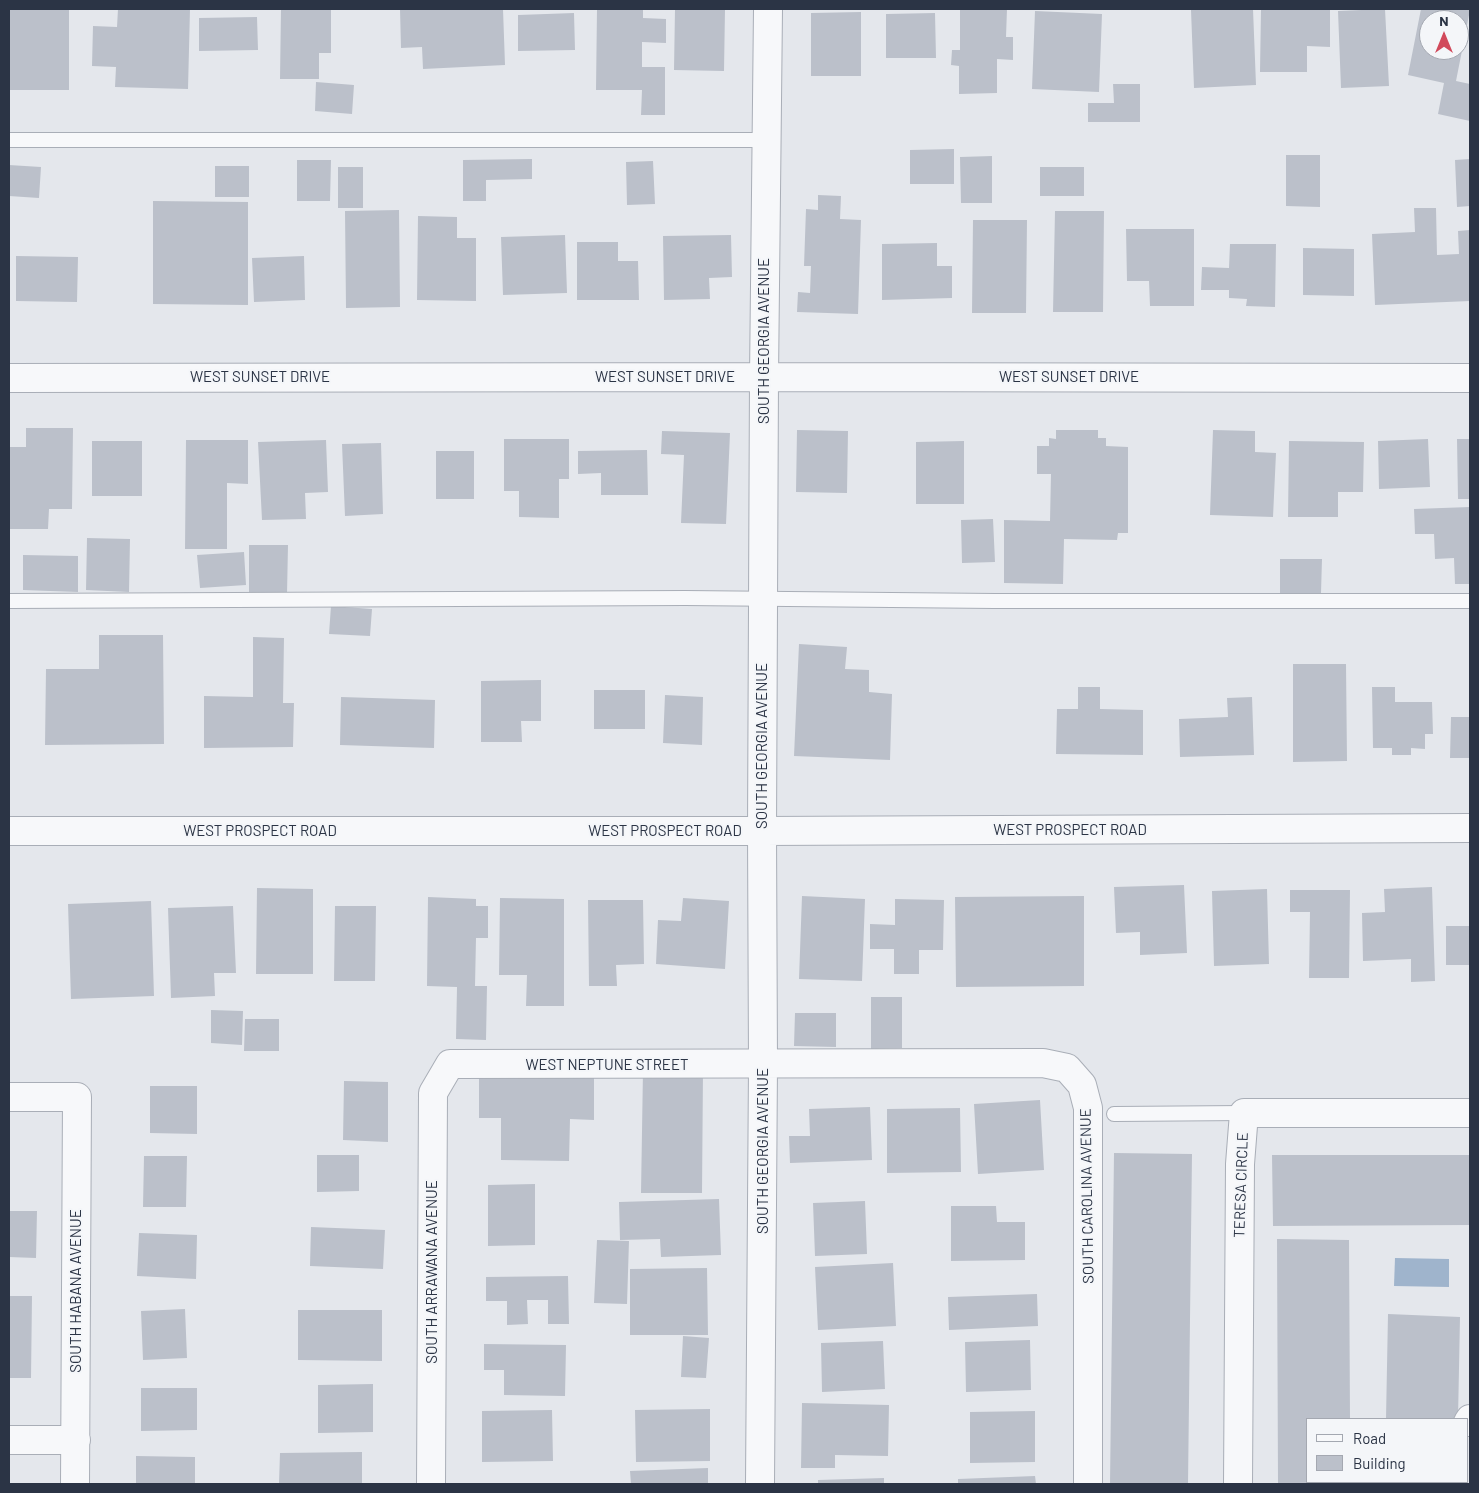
<!DOCTYPE html>
<style>
body{margin:0}
#map{position:relative;width:1479px;height:1493px;overflow:hidden;background:#e4e7ec;font-family:Barlow,sans-serif}
canvas{display:block}
.frame{position:absolute;inset:0;border:10px solid #2b3445;pointer-events:none}
.legend{position:absolute;left:1306px;top:1418px;width:162px;height:65px;box-sizing:border-box;background:#f4f6f9;border:1px solid #a4a8b1;margin:0;padding:6px 9px;list-style:none;font-size:15px;color:#2b3445}
.legend li{display:flex;align-items:center;gap:10px;height:25px}
.legend b{width:25px;border:1px solid #a4a8b1}
.north{position:absolute;left:1419px;top:10px;width:50px;height:50px;box-sizing:border-box;background:#f4f6f9;border:1px solid #a4a8b1;border-radius:50%;rotate:0deg;font-size:14px;font-weight:700;line-height:20px;text-align:center;color:#2b3445}
.north::after{content:'';display:block;margin:auto;width:18px;height:22px;background:#d1495b;clip-path:polygon(50% 0,100% 100%,50% 72%,0 100%)}
</style>
<div id="map">
<canvas width="1479" height="1493"></canvas>
<div class="frame"></div>
<ul class="legend">
<li><b style="height:6px;background:#f7f8fa"></b>Road</li>
<li><b style="height:14px;background:#bbc0ca"></b>Building</li>
</ul>
<div class="north">N</div>
</div>
<script>
const ctx = document.querySelector('canvas').getContext('2d');
ctx.lineJoin = 'round';
function fillPath(path, color) {
  ctx.fillStyle = color;
  ctx.fill(path, 'evenodd');
}
function poly(rows) {
  const path = new Path2D();
  for (const r of rows) {
    path.moveTo(r[0], r[1]);
    for (let i = 2; i < r.length; i += 2) path.lineTo(r[i], r[i + 1]);
  }
  return path;
}
function stroke(path, color, width, dash) {
  ctx.strokeStyle = color;
  ctx.lineWidth = width;
  ctx.lineCap = dash ? 'butt' : 'round';
  ctx.setLineDash(dash || []);
  ctx.stroke(path);
}
function write(font, color, halo, rows, align = 'center') {
  ctx.font = font + ' Barlow,sans-serif';
  ctx.lineWidth = 4;
  ctx.setLineDash([]);
  ctx.textBaseline = 'middle';
  ctx.strokeStyle = halo;
  ctx.fillStyle = color;
  for (const [text, x, y, turn = 0] of rows) {
    ctx.save();
    ctx.translate(x, y);
    ctx.rotate((+turn || 0) * Math.PI / 180);
    ctx.textAlign = isNaN(turn) ? turn : align;
    if (halo) ctx.strokeText(text, 0, 0);
    ctx.fillText(text, 0, 0);
    ctx.restore();
  }
}
const water = poly([
 [1395,1258,1449,1259,1449,1287,1394,1286]
]);
const building = poly([
 [9,9,69,9,69,90,9,90],
 [118,9,190,9,188,89,115,87,116,67,92,66,93,26,117,27],
 [281,9,331,9,331,53,319,53,319,79,280,79],
 [400,9,503,9,505,65,423,69,422,47,401,48],
 [597,9,643,9,643,18,666,19,666,43,642,42,642,67,665,67,665,115,641,115,642,90,596,90],
 [675,9,725,9,724,71,674,70],
 [960,9,1007,9,1006,37,1013,37,1013,60,997,59,997,93,959,94,959,66,951,65,952,50,960,50],
 [1253,9,1256,85,1194,88,1191,10],
 [1261,9,1330,9,1330,47,1307,46,1307,72,1260,72],
 [1385,9,1389,86,1341,88,1338,11],
 [1421,9,1470,10,1456,81,1470,84,1470,121,1438,114,1444,83,1408,75],
 [1429,20,1459,20,1459,50,1429,50],
 [1035,11,1102,14,1099,92,1032,89],
 [861,12,861,76,811,76,811,13],
 [574,13,575,50,518,51,518,15],
 [935,13,936,58,886,58,886,14],
 [257,17,258,50,199,51,199,18],
 [316,82,354,85,352,114,315,111],
 [1113,84,1140,84,1140,122,1088,122,1088,103,1114,103],
 [954,149,954,184,910,184,910,150],
 [1286,155,1320,155,1320,207,1286,206],
 [992,156,992,203,961,203,960,157],
 [532,159,532,179,486,180,486,201,463,201,463,160],
 [1470,159,1470,206,1457,207,1455,160],
 [297,160,331,160,330,201,297,201],
 [653,161,655,204,627,205,626,162],
 [9,165,41,167,39,198,9,196],
 [215,166,249,166,249,197,215,197],
 [338,167,363,167,363,208,338,208],
 [1040,167,1084,167,1084,196,1040,196],
 [818,195,841,196,840,219,861,220,858,314,797,312,798,292,810,293,811,266,804,266,806,209,818,210],
 [153,201,248,202,248,305,153,304],
 [1414,208,1436,208,1437,255,1459,254,1458,231,1470,230,1470,301,1375,305,1372,234,1415,232],
 [399,210,400,307,346,308,345,211],
 [1055,211,1104,211,1103,312,1053,312],
 [418,216,457,217,457,238,476,238,476,301,417,300],
 [973,220,1027,220,1026,313,972,313],
 [1126,229,1194,229,1194,306,1150,306,1149,281,1127,281],
 [565,235,567,293,503,295,501,237],
 [731,235,732,277,709,278,710,299,664,300,663,236],
 [577,242,618,242,618,261,638,261,639,300,577,300],
 [937,243,937,266,952,266,952,298,882,300,882,244],
 [1230,244,1276,244,1275,307,1246,306,1247,299,1229,298,1229,290,1201,290,1202,267,1229,268],
 [1303,248,1354,249,1354,296,1303,295],
 [16,256,78,257,77,302,16,301],
 [304,256,305,300,254,302,252,258],
 [26,428,73,428,72,509,49,509,48,529,9,529,9,447,26,447],
 [797,430,848,431,847,493,796,492],
 [1056,430,1098,430,1098,438,1106,438,1106,446,1128,447,1128,533,1118,533,1117,540,1064,539,1063,584,1004,583,1004,520,1050,521,1051,474,1037,474,1037,446,1049,446,1049,438,1056,439],
 [1213,430,1255,431,1255,452,1276,453,1273,517,1210,515],
 [662,431,730,433,726,524,681,523,684,455,661,454],
 [504,439,569,439,569,479,559,479,559,518,519,517,519,491,504,491],
 [1428,439,1430,487,1379,489,1378,441],
 [1457,439,1470,439,1470,499,1458,499],
 [186,440,248,440,248,484,227,483,227,549,185,549],
 [326,440,328,492,305,493,306,519,262,520,258,442],
 [92,441,142,441,142,496,92,496],
 [964,441,964,504,916,504,916,442],
 [1289,441,1364,442,1363,492,1338,492,1338,517,1288,517],
 [381,443,383,514,345,516,342,444],
 [647,450,648,495,601,495,601,473,578,474,578,451],
 [436,451,474,451,474,499,436,499],
 [1470,507,1470,584,1455,584,1454,558,1435,559,1434,534,1415,534,1414,509],
 [993,519,995,562,962,563,961,520],
 [87,538,130,539,129,592,86,590],
 [249,545,288,545,287,594,249,594],
 [244,552,246,585,200,588,197,555],
 [23,555,78,556,78,592,23,590],
 [1280,559,1322,559,1321,593,1280,593],
 [331,606,372,609,370,636,329,634],
 [99,635,163,635,164,744,45,745,46,669,99,669],
 [253,637,284,638,283,703,294,703,293,747,204,748,204,696,253,697],
 [799,644,847,647,845,669,869,670,869,692,892,694,890,760,794,756],
 [1293,664,1346,664,1347,761,1293,762],
 [541,680,541,721,521,721,522,742,481,742,481,681],
 [1078,687,1100,687,1100,709,1143,710,1143,755,1056,754,1057,709,1078,709],
 [1372,687,1395,687,1395,702,1432,702,1433,734,1425,734,1425,749,1411,748,1411,755,1392,755,1392,748,1373,748],
 [594,690,645,690,645,729,594,729],
 [665,695,703,697,702,745,663,743],
 [341,697,435,700,434,748,340,745],
 [1252,697,1254,755,1180,757,1179,719,1228,717,1227,698],
 [1451,717,1470,717,1470,758,1450,758],
 [1184,885,1187,953,1140,955,1140,932,1116,933,1114,887],
 [1432,887,1435,981,1411,982,1411,959,1363,961,1362,913,1385,912,1384,889],
 [257,888,313,889,313,974,256,974],
 [1267,889,1269,964,1214,966,1212,891],
 [1290,890,1350,890,1349,978,1309,978,1310,912,1290,912],
 [802,896,865,899,862,981,799,979],
 [1084,896,1084,986,956,987,955,897],
 [428,897,476,899,476,906,488,906,488,938,476,938,475,986,487,986,486,1040,456,1039,457,987,427,986],
 [500,898,564,899,564,1006,526,1006,527,975,499,975],
 [683,898,729,901,725,969,656,964,658,920,681,921],
 [895,899,944,900,943,950,919,950,919,974,894,974,894,949,870,949,870,924,895,925],
 [588,900,643,900,644,964,616,965,617,986,589,986],
 [151,901,154,996,71,999,68,904],
 [233,906,236,973,214,973,215,996,171,998,168,908],
 [335,906,376,906,375,981,334,981],
 [1446,926,1470,926,1470,965,1446,965],
 [871,997,902,997,902,1048,871,1049],
 [211,1010,243,1011,242,1045,211,1043],
 [795,1013,836,1013,836,1047,794,1046],
 [245,1019,279,1019,279,1051,244,1051],
 [643,1070,703,1070,702,1193,641,1193],
 [479,1075,594,1077,594,1120,570,1119,569,1161,501,1160,501,1118,479,1118],
 [344,1081,388,1082,388,1142,343,1140],
 [150,1086,197,1086,197,1134,150,1133],
 [1040,1100,1044,1170,978,1174,974,1104],
 [870,1107,872,1160,790,1163,789,1136,810,1136,809,1109],
 [960,1108,961,1172,887,1173,887,1109],
 [1114,1153,1192,1154,1188,1484,1110,1484],
 [317,1155,359,1155,359,1191,317,1192],
 [1272,1155,1470,1155,1470,1225,1273,1226],
 [144,1156,187,1156,186,1207,143,1207],
 [535,1184,535,1245,488,1246,488,1185],
 [719,1199,721,1255,661,1257,660,1239,620,1240,619,1202],
 [865,1201,867,1254,815,1256,813,1203],
 [951,1206,996,1206,997,1222,1025,1222,1025,1260,951,1261],
 [9,1211,37,1211,36,1258,9,1257],
 [311,1227,385,1230,383,1269,310,1266],
 [139,1233,197,1235,196,1279,137,1276],
 [1277,1239,1349,1240,1350,1419,1308,1419,1308,1482,1350,1482,1350,1484,1278,1484],
 [597,1240,629,1241,627,1304,594,1303],
 [893,1263,896,1326,818,1330,815,1267],
 [707,1268,708,1335,630,1335,630,1269],
 [568,1276,569,1324,548,1324,548,1300,527,1300,528,1324,507,1325,507,1301,486,1301,486,1277],
 [1037,1294,1038,1326,949,1330,948,1297],
 [9,1296,32,1296,31,1378,9,1378],
 [185,1309,187,1358,143,1360,141,1311],
 [298,1310,382,1310,382,1361,298,1360],
 [1388,1314,1460,1317,1458,1419,1386,1419],
 [683,1336,709,1338,706,1378,681,1377],
 [1030,1340,1031,1390,966,1392,965,1342],
 [883,1341,885,1389,822,1392,821,1343],
 [484,1344,566,1345,565,1396,504,1395,504,1370,484,1370],
 [373,1384,373,1432,318,1433,318,1385],
 [141,1388,197,1388,197,1430,141,1431],
 [802,1403,889,1405,888,1456,835,1455,835,1468,801,1468],
 [710,1409,710,1461,636,1462,635,1410],
 [552,1410,553,1461,482,1462,482,1411],
 [1035,1411,1035,1462,970,1463,970,1412],
 [362,1452,362,1484,279,1484,280,1453],
 [136,1456,195,1457,195,1484,136,1484],
 [708,1468,708,1484,631,1484,630,1471],
 [1035,1476,1036,1484,958,1484,958,1479],
 [884,1478,884,1484,818,1484,818,1480]
]);
const service = poly([
 [9,140,766,140],
 [9,601,685,598,995,601,1470,601],
 [1114,1114,1244,1113]
]);
const minor = poly([
 [9,378,764,377,1470,378],
 [9,831,762,831,1470,828],
 [9,1097,77,1097,75,1484],
 [1468,1422,1470,1419],
 [9,1440,76,1440],
 [431,1484,433,1093,450,1064,1043,1063,1067,1068,1082,1085,1088,1108,1088,1484],
 [760,1484,763,1065,762,831,764,377,768,9],
 [1238,1484,1240,1164,1244,1113,1470,1113],
 [1417,1484,1419,1482]
]);
const streetNames = [
 ["SOUTH GEORGIA AVENUE",764,341,-90],
 ["WEST SUNSET DRIVE",260,377],
 ["WEST SUNSET DRIVE",665,377],
 ["WEST SUNSET DRIVE",1069,377],
 ["SOUTH GEORGIA AVENUE",762,746,-90],
 ["WEST PROSPECT ROAD",1070,830],
 ["WEST PROSPECT ROAD",260,831],
 ["WEST PROSPECT ROAD",665,831],
 ["WEST NEPTUNE STREET",607,1065],
 ["SOUTH GEORGIA AVENUE",763,1151,-90],
 ["TERESA CIRCLE",1241,1185,-88],
 ["SOUTH CAROLINA AVENUE",1087,1196,-91],
 ["SOUTH ARRAWANA AVENUE",432,1272,-90],
 ["SOUTH HABANA AVENUE",76,1291,-90]
];
fillPath(water, '#9fb4cc');
fillPath(building, '#bbc0ca');
stroke(service, '#a9aeb7', 16);
stroke(minor, '#a9aeb7', 30);
stroke(service, '#f7f8fa', 14);
stroke(minor, '#f7f8fa', 28);
write('15px', '#2b3445', '#f4f6f9', streetNames);
</script>
